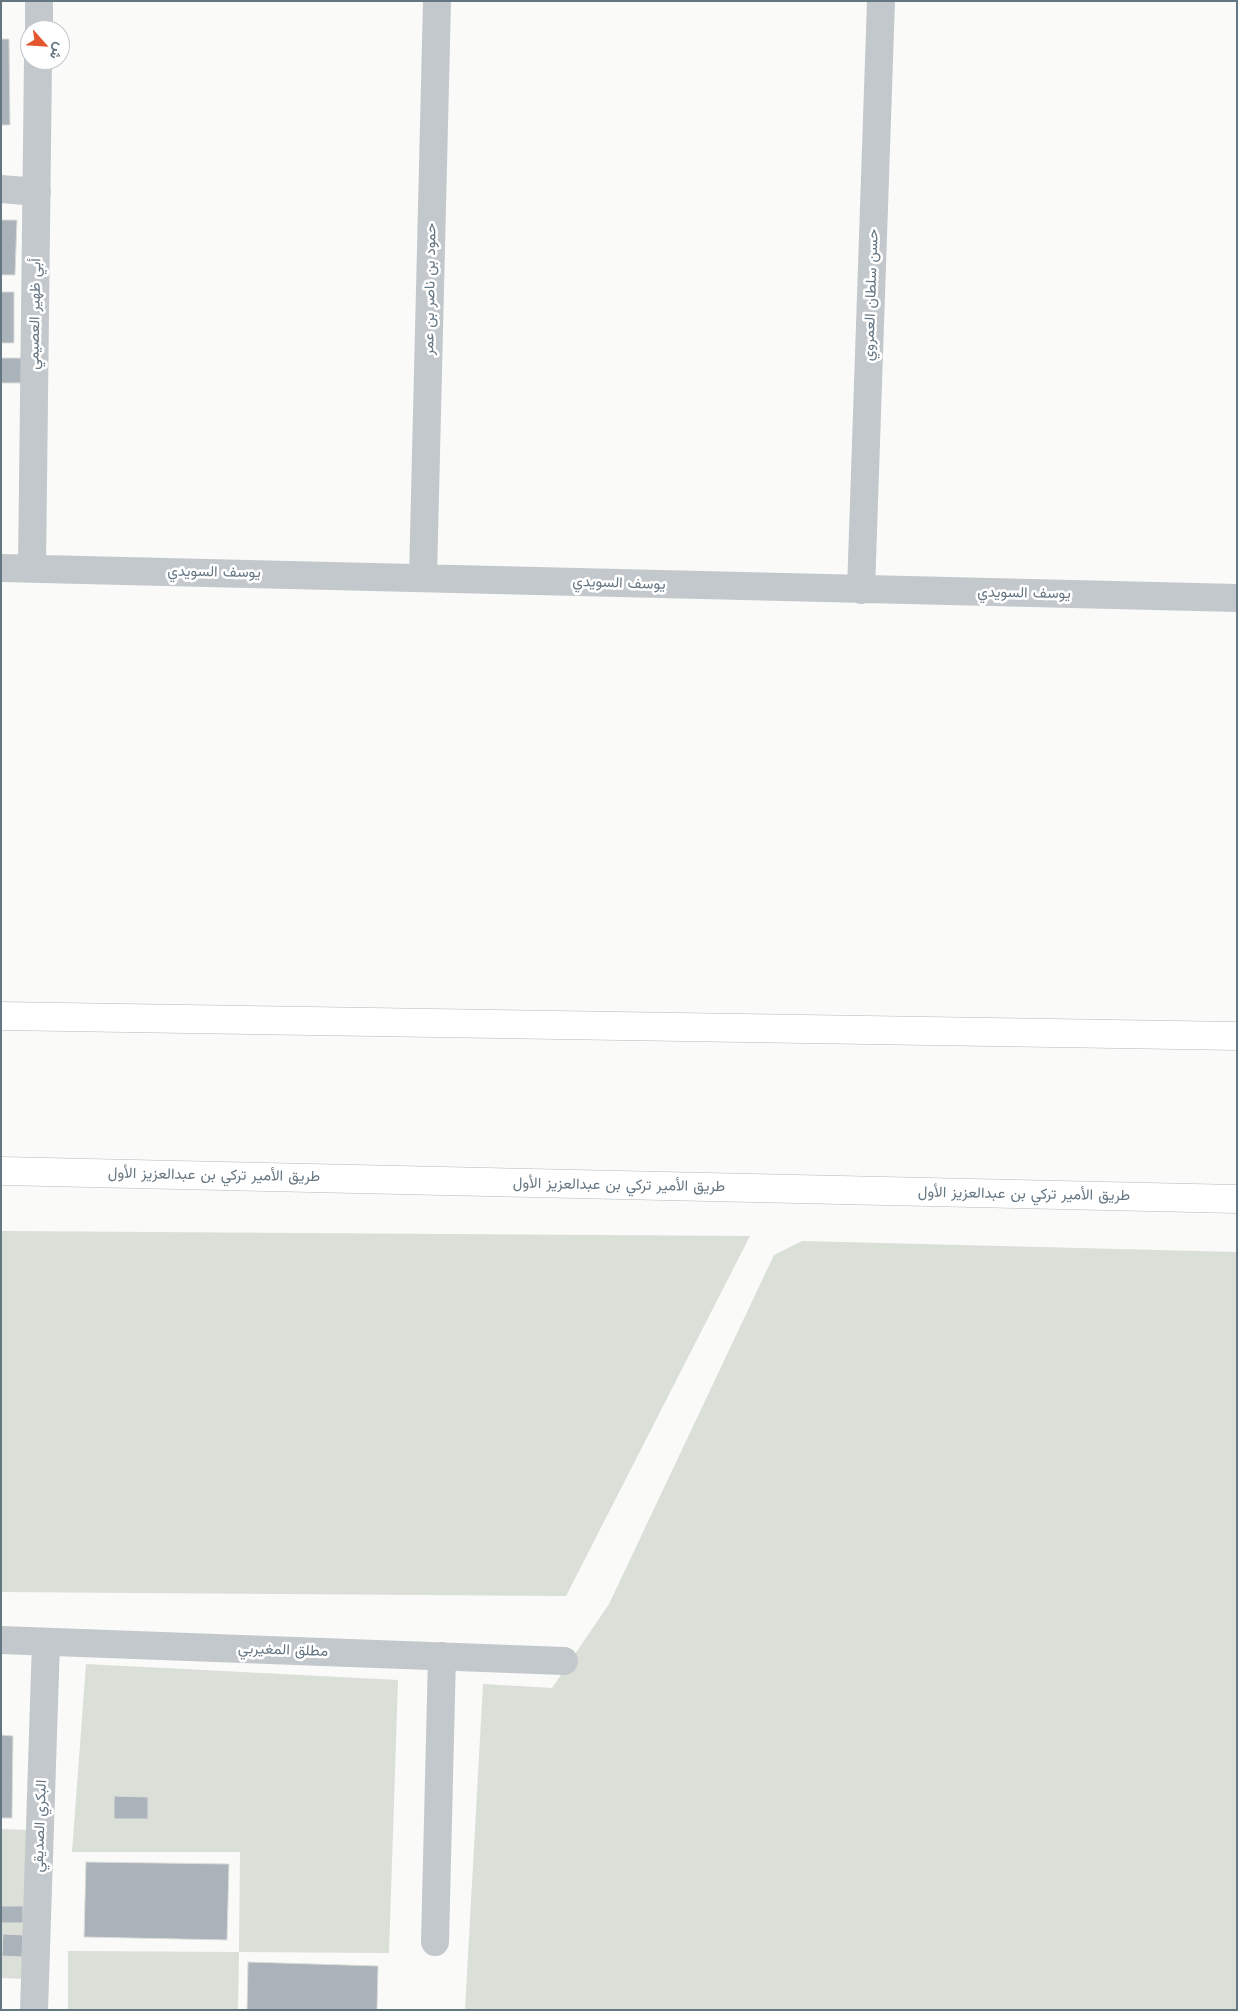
<!DOCTYPE html>
<meta charset="utf-8">
<style>
body{margin:0}
#map{position:relative;width:1238px;height:2011px;overflow:hidden;background:#fafaf8;font-family:"Work Sans",Vazirmatn,sans-serif}
canvas{display:block}
.frame{position:absolute;inset:0;border:2px solid #657683;pointer-events:none}
.north{position:absolute;left:20px;top:20px;width:50px;height:50px;box-sizing:border-box;background:#fff;border:1px solid #c1c8cd;border-radius:50%;rotate:116deg;font-size:14px;font-weight:700;line-height:20px;text-align:center;color:#657683}
.north::after{content:'';display:block;margin:auto;width:18px;height:22px;background:#e4572e;clip-path:polygon(50% 0,100% 100%,50% 72%,0 100%)}
</style>
<div id="map">
<canvas width="1238" height="2011"></canvas>
<div class="frame"></div>
<div class="north">ش</div>
</div>
<script>
const ctx = document.querySelector('canvas').getContext('2d');
ctx.lineJoin = 'round';
function fillPath(path, color) {
  ctx.fillStyle = color;
  ctx.fill(path, 'evenodd');
}
function poly(rows) {
  const path = new Path2D();
  for (const r of rows) {
    path.moveTo(r[0], r[1]);
    for (let i = 2; i < r.length; i += 2) path.lineTo(r[i], r[i + 1]);
  }
  return path;
}
function stroke(path, color, width, dash) {
  ctx.strokeStyle = color;
  ctx.lineWidth = width;
  ctx.lineCap = dash ? 'butt' : 'round';
  ctx.setLineDash(dash || []);
  ctx.stroke(path);
}
function write(font, color, halo, rows, align = 'center') {
  ctx.font = font + ' "Work Sans",Vazirmatn,sans-serif';
  ctx.lineWidth = 5;
  ctx.setLineDash([]);
  ctx.textBaseline = 'middle';
  ctx.strokeStyle = halo;
  ctx.fillStyle = color;
  for (const [text, x, y, turn = 0] of rows) {
    ctx.save();
    ctx.translate(x, y);
    ctx.rotate((+turn || 0) * Math.PI / 180);
    ctx.textAlign = isNaN(turn) ? turn : align;
    if (halo) ctx.strokeText(text, 0, 0);
    ctx.fillText(text, 0, 0);
    ctx.restore();
  }
}
const green = poly([
 [1,1231,750,1236,566,1596,1,1592],
 [802,1241,1237,1252,1237,2010,465,2010,483,1684,552,1688,609,1604,774,1255],
 [86,1664,398,1680,389,1953,239,1952,238,2010,68,2010,68,1951,239,1952,240,1852,72,1852],
 [1,1829,29,1830,25,1979,1,1978]
]);
const building = poly([
 [1,39,9,39,10,125,1,125,1,39],
 [1,220,17,220,15,275,1,275,1,220],
 [1,292,14,292,14,343,1,343,1,292],
 [1,358,27,358,27,383,1,383,1,358],
 [1,1735,13,1736,12,1818,1,1818,1,1735],
 [114,1796,148,1797,148,1819,114,1819,114,1796],
 [86,1862,229,1864,227,1940,84,1937,86,1862],
 [1,1906,23,1906,23,1923,1,1923,1,1906],
 [3,1934,23,1935,22,1957,2,1956,3,1934],
 [248,1962,378,1966,377,2010,247,2010,248,1962]
]);
const minor = poly([
 [39,30,39,1],
 [1,189,37,192],
 [1,568,1237,598],
 [32,568,38,60],
 [423,577,437,1],
 [861,590,881,1],
 [1,1640,564,1661],
 [435,1942,442,1656],
 [34,2010,46,1642]
]);
const primary = poly([
 [1,1016,1237,1036],
 [1,1171,1237,1199]
]);
const streetNames = [
 ["حمود بن ناصر بن عمر",430,289,-89],
 ["حسن سلطان العمروي",871,295,-88],
 ["أبي ظهير العصيمي",35,314,-89],
 ["يوسف السويدي",214,572,1],
 ["يوسف السويدي",619,583,2],
 ["يوسف السويدي",1024,593,1],
 ["طريق الأمير تركي بن عبدالعزيز الأول",214,1175,1],
 ["طريق الأمير تركي بن عبدالعزيز الأول",619,1185,1],
 ["طريق الأمير تركي بن عبدالعزيز الأول",1024,1194,1],
 ["مطلق المغيربي",283,1650,2],
 ["البكري الصديقي",40,1826,-88]
];
fillPath(green, '#dadfd7');
fillPath(building, '#aab3b9');
stroke(building, '#dcdcda', 1);
stroke(primary, '#b5babe', 29);
stroke(minor, '#c3c8cc', 28);
stroke(primary, '#fff', 28);
write('15px', '#657683', '#fff', streetNames);
</script>
